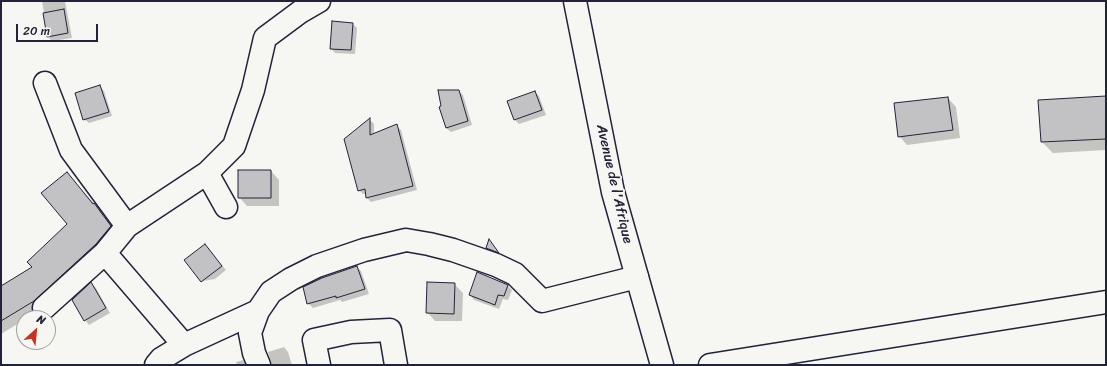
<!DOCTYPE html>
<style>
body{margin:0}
#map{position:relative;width:1107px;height:366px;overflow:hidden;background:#f6f6f2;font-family:Sriracha,sans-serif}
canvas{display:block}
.frame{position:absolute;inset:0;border:2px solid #22223b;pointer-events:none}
.north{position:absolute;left:16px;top:310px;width:40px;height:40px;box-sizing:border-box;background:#f6f6f2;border:1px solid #a1a1a9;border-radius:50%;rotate:27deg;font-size:11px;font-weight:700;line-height:16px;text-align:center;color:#22223b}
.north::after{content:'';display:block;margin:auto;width:14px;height:18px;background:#c8321e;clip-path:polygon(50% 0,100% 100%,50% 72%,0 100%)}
.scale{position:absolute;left:16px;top:24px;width:82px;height:18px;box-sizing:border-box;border:2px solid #22223b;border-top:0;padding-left:5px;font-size:12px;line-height:14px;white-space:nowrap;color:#22223b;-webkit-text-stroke:3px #f6f6f2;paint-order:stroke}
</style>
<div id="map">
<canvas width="1107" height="366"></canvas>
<div class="frame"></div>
<div class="north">N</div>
<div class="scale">20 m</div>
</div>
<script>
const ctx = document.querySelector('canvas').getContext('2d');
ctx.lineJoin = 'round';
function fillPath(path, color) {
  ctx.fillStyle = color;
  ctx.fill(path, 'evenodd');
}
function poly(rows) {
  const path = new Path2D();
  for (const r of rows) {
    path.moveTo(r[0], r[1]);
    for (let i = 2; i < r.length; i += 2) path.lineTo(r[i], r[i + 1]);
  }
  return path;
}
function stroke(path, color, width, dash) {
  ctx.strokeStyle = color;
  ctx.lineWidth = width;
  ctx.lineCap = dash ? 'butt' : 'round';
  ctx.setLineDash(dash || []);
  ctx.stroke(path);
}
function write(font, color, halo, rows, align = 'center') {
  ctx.font = font + ' Sriracha,sans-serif';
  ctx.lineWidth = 4;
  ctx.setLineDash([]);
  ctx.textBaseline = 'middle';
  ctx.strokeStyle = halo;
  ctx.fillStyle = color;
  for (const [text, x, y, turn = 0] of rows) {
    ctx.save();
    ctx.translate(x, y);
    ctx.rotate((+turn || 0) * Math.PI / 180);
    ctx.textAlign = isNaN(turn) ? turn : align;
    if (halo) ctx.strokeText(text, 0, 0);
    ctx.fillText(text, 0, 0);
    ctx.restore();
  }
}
const shadow = poly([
 [42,1,65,1,72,38,52,41,48,37],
 [353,24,357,28,355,54,335,53,331,48],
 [100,86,104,91,112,116,89,123,84,119],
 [458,91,463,95,472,125,451,132,446,128],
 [535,92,539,96,546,115,519,124,515,120],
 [1106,97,1106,150,1053,153,1042,142],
 [948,98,956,107,960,138,907,145,899,136],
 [370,120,374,124,374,135,396,126,401,130,417,190,371,202,367,198,367,194,363,194,359,190],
 [271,171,279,180,279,206,247,206,239,197],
 [67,174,102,212,119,235,42,309,28,318,24,318,24,320,1,334,1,287,51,258,68,224],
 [493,245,501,256,491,252,487,248],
 [209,250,226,270,215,279,203,281,198,277],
 [357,267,361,271,369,294,342,302,340,300,313,308,308,303],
 [91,283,96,288,110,313,89,325,85,320],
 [454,284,463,293,462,321,435,321,427,312],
 [507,285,512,290,508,300,503,299,499,309,474,300,470,295],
 [284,347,288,352,292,365,272,365,268,352],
 [243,360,247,365,237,365,236,362]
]);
const building = poly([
 [64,9,68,33,47,37,43,13,64,9],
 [332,21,353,23,351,50,330,49,332,21],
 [100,85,109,112,83,120,75,93,100,85],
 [438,90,459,90,468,121,446,128,439,107,441,106,438,90],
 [535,91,542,110,514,120,507,101,535,91],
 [1106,96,1106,139,1041,142,1038,100,1106,96],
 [948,97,953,130,898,137,894,103,948,97],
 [370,118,370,135,397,124,413,186,366,198,365,189,358,191,344,139,370,118],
 [238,170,271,170,271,198,238,198,238,170],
 [67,172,93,204,94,203,111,226,96,244,34,301,1,321,1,286,32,267,27,262,67,224,41,193,67,172],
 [489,239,499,253,486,248,489,239],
 [205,244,222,266,201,282,184,260,205,244],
 [357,266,365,289,336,298,336,296,307,304,303,287,322,278,357,266],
 [477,272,508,285,504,296,498,295,495,305,469,295,477,272],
 [91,282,106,308,84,321,72,300,91,282],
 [427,282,455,283,454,314,426,313,427,282]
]);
const minor = poly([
 [45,83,71,150,127,226,105,253,184,345],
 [207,173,226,207],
 [127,226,207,173,234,146,253,90,265,38,300,12,319,1],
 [44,308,105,253],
 [156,365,161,359,184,345,258,311],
 [259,365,254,353,250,333,258,311,271,292,291,279,317,266,364,250,406,240,429,244,453,250,496,265,515,274,542,301,637,277],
 [319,365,314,340,351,332,390,330,396,365],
 [710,365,1106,302]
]);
const major = poly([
 [575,1,613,192,662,365]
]);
const streetNames = [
 ["Avenue de l'Afrique",614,184,77]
];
fillPath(shadow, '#0003');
fillPath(building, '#c2c2c4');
stroke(building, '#22223b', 1);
stroke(minor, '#22223b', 25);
stroke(major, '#22223b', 25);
stroke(minor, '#f6f6f2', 22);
stroke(major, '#f6f6f2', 22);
write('14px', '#22223b', '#f6f6f2', streetNames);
</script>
